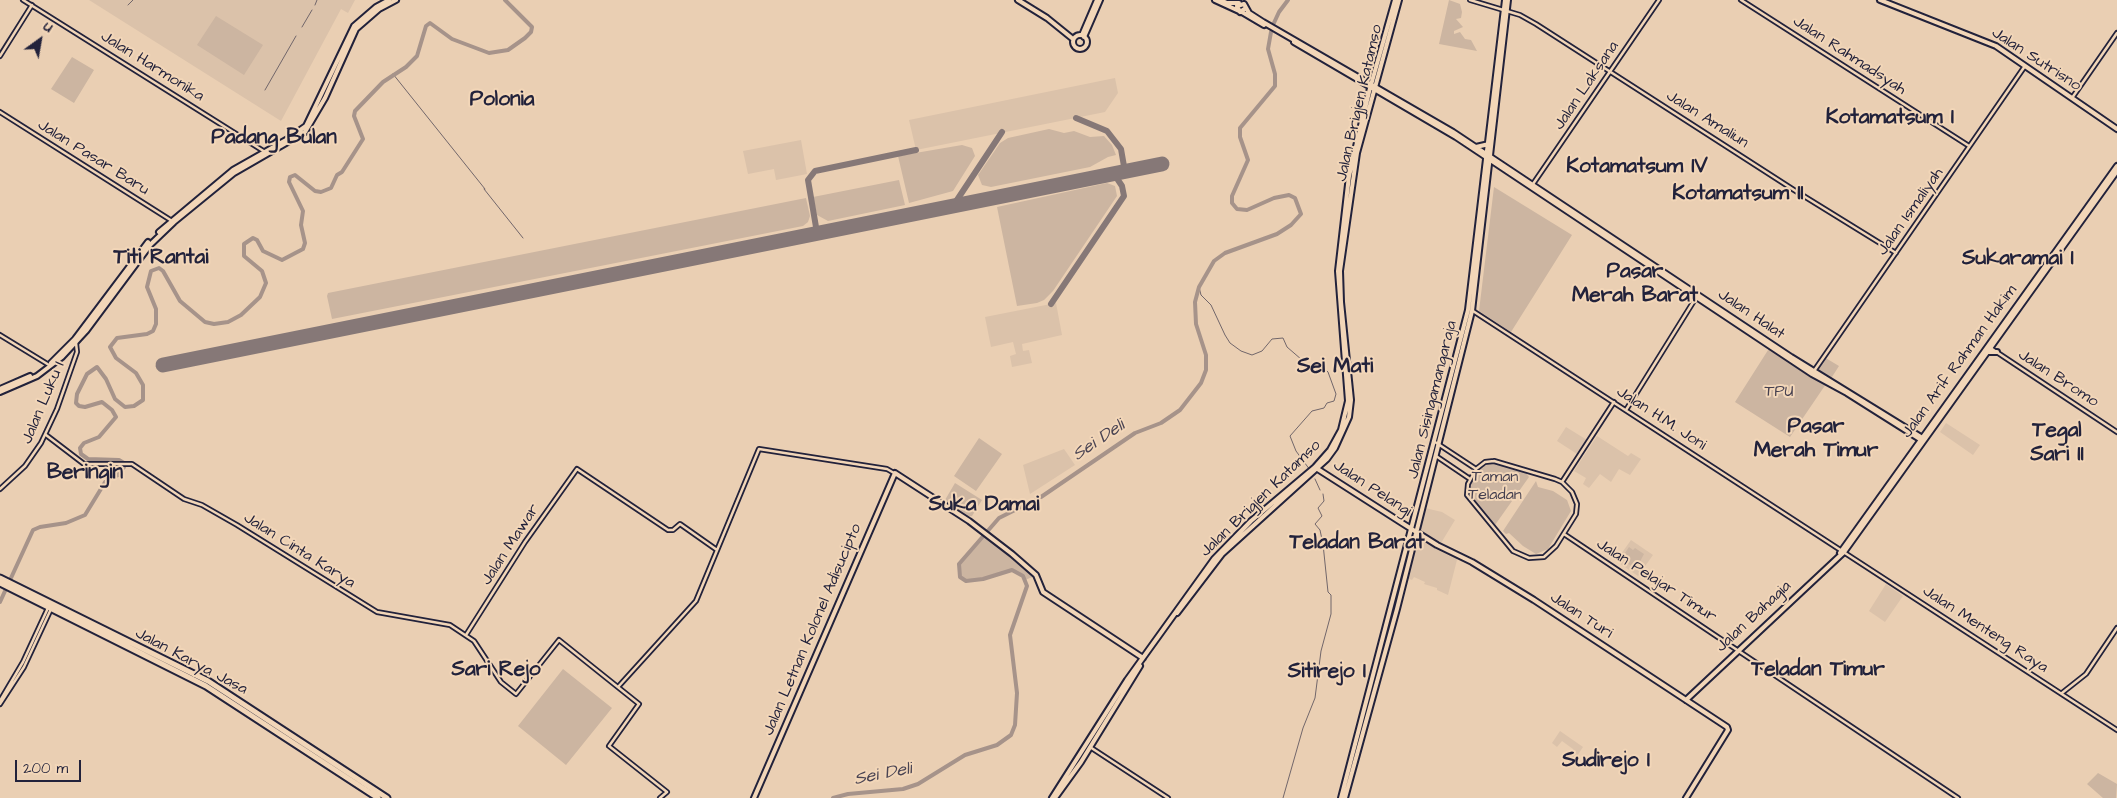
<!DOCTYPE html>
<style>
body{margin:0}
#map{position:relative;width:2117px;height:798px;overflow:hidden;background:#eacfb3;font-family:"Architects Daughter",sans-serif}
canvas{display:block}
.north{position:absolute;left:15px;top:15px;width:50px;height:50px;-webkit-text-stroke:4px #f2d6b8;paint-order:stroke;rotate:32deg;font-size:14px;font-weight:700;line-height:20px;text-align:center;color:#22223b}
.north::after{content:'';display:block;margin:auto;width:18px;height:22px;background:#22223b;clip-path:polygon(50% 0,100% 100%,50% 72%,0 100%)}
.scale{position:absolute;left:15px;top:760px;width:66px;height:22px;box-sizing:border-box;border:2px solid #22223b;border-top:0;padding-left:6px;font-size:15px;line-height:18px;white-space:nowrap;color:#22223b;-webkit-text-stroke:4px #f2d6b8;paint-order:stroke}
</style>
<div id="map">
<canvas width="2117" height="798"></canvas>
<div class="north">U</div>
<div class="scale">200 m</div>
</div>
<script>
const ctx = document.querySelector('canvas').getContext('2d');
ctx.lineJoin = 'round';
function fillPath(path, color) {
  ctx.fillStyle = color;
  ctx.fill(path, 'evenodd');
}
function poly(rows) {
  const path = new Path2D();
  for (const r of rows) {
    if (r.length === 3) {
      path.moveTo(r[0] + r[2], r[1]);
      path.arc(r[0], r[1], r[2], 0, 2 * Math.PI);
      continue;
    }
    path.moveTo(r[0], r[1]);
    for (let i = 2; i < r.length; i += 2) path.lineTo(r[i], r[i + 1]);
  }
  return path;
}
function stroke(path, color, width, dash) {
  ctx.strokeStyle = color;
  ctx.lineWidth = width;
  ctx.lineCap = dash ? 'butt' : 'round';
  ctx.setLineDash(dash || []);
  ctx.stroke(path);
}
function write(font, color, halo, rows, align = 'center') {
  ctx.font = font + ' "Architects Daughter",sans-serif';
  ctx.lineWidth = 4;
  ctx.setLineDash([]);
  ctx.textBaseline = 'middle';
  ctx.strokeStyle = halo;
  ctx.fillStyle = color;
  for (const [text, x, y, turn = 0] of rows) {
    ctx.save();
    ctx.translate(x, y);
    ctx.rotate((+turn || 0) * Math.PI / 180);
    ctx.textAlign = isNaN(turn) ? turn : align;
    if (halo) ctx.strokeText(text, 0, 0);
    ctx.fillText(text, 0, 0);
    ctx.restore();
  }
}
const built = poly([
 [89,0,355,0,348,13,341,9,281,121],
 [1115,78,1118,93,1105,112,916,150,909,120],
 [801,140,807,174,776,180,774,169,748,174,743,151],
 [1056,303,1062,335,1022,344,1023,351,1029,350,1032,363,1012,367,1010,356,1016,354,1013,342,991,347,985,317],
 [1946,423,1980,445,1973,455,1940,432],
 [1566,427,1587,440,1577,454,1557,441],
 [1597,436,1628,456,1631,453,1641,459,1630,475,1619,469,1611,482,1600,474,1589,488,1583,484,1586,478,1574,471],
 [1064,449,1075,465,1030,494,1023,465],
 [1425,508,1442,512,1455,520,1441,543,1420,530],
 [1417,539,1458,556,1448,595,1437,590,1437,588,1424,584,1425,582,1414,577,1412,580,1407,578],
 [1631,540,1653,555,1638,576,1616,561],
 [1886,584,1903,596,1885,622,1869,611],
 [1560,731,1583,747,1573,762,1567,758,1573,749,1562,741,1557,747,1552,743]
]);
const green = poly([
 [1449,0,1460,4,1462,12,1461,18,1456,19,1463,27,1454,31,1454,34,1460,32,1465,39,1471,40,1477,51,1439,44],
 [216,16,263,45,244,75,197,45],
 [72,57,94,70,74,103,51,89],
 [1049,129,1064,133,1074,131,1090,137,1104,136,1112,145,1116,155,1108,157,1090,167,991,187,982,185,978,175,1000,143,1008,138],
 [962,145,972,148,975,156,953,191,909,203,898,156],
 [899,180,905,205,828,221,817,215,813,197],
 [1107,183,1115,186,1117,196,1053,291,1044,300,1037,303,1017,306,997,207],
 [1494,187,1572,235,1511,332,1479,311],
 [806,198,810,216,808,222,803,226,332,319,327,296,328,293],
 [1770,347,1826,384,1790,437,1735,402],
 [1824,357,1839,366,1830,380,1816,370],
 [979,438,1002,454,976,491,954,476],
 [1493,463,1526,473,1529,477,1495,525,1473,499,1470,491,1472,482,1479,470,1484,466],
 [1536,481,1538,487,1553,491,1567,500,1571,511,1548,549,1536,554,1523,546,1509,533,1506,534,1503,531],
 [955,483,982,500,972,516,965,517,945,504,945,500],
 [983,536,1010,556,1035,576,1025,580,1020,573,1012,570,983,579,966,581,960,577,959,564],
 [1629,547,1633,550,1635,548,1644,554,1636,569,1621,559],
 [563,669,612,708,566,765,518,726],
 [2098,773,2117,784,2116,798,2103,798,2087,784]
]);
const stream = poly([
 [128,5,133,0],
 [315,5,317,0],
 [302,27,312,10],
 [393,74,485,189],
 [265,90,296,36],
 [484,189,523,238],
 [1199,287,1201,295,1211,305,1225,335,1230,343,1241,351,1252,355,1262,351,1272,339,1283,338,1287,347,1309,366,1314,368,1321,365,1328,372,1336,394,1334,401,1327,403,1324,408,1312,411,1290,436,1296,451,1310,470],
 [1315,479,1320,490],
 [1283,798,1303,728,1315,698,1321,651,1331,614,1331,595,1328,592,1323,544,1320,530,1315,524,1322,516,1318,508,1324,501,1323,494]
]);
const river = poly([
 [1273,25,1279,12,1288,0],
 [0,602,33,530,40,527,66,523,85,515,107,479,118,475,124,467,124,463,119,460,88,459,81,454,80,448,84,443,99,437,116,417,112,410,102,402,85,407,79,406,76,403,77,394,87,374,97,367,106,379,115,399,125,407,134,406,143,400,143,385,136,373,116,358,110,347,117,338,147,334,153,331,156,324,156,309,147,287,151,271,159,268,163,271,180,301,205,322,214,324,228,322,241,315,260,297,266,283,262,271,244,256,244,244,253,238,257,240,263,251,282,260,303,249,305,243,301,225,303,211,289,182,290,177,295,175,315,191,321,192,331,188,337,175,342,172,363,139,354,116,355,111,383,82,406,67,417,56,426,26,430,23,452,39,489,53,508,50,525,38,531,32,532,27,505,0],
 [833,798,848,794,903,789,918,784,965,755,997,745,1011,735,1015,725,1017,693,1010,635,1027,586,1023,576,1012,570,983,579,966,581,960,577,959,564,999,518,1041,497,1135,433,1161,423,1180,410,1201,383,1206,370,1206,355,1196,324,1195,302,1199,287,1214,261,1225,253,1277,234,1291,225,1301,214,1295,198,1289,195,1274,198,1247,210,1237,209,1232,203,1232,196,1248,160,1240,137,1240,128,1275,86,1275,74,1268,49,1271,32]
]);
const taxiway = poly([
 [1076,118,1107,131,1121,149,1125,172],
 [953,206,1002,132],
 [816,227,808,180,815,171,916,150],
 [1051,304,1124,196,1122,186,1114,174]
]);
const runway = poly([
 [163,365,1162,164]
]);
const minor = poly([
 [23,0,265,152],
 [1470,0,1520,15,1536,24,1794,190,1896,253],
 [1741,0,1969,146],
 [0,56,32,5],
 [2072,98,2117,33],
 [0,112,172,221],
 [1533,184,1659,0],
 [1473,311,2117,730],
 [0,335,49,365],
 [1989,347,2117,432],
 [1814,371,2025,66],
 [1626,410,1697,296],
 [46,435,84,464,132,464,184,499,202,505,237,525,377,612,450,625,474,641,501,682,516,694,559,640,639,704,609,746,667,792,660,798],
 [1435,442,1476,469],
 [1436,456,1470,479],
 [1494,461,1555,479,1562,482,1572,492,1577,504,1576,514,1556,546,1544,557,1529,558,1513,551,1467,495,1468,484,1476,469,1485,462,1494,461],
 [1562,482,1614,402],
 [0,489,25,466,41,443,57,409,77,352,76,343],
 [1564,534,1958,798],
 [466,635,525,542,577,469,668,530,673,530,680,524,717,550],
 [618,687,696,601,759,449,887,469,894,473],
 [2062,693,2086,674,2117,628],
 [0,701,23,662,48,608],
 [0,704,24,667,51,609],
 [1090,747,1168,798]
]);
const major = poly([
 [1018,0,1047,18,1073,39],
 [1215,0,1239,11],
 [1220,0,1227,3,1239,3],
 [1880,0,1996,46,2117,129],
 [1246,8,1240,12,1237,6,1244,4,1249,13,1263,22,1453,132,1791,357,1924,439],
 [1242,12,1264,25],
 [1080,42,7],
 [1082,35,1097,0],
 [1084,37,1100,0],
 [1294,42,1456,137,1812,374,1847,393,1923,441],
 [1476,147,1489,144],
 [159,232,233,170,286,140,306,126,354,26,376,7,389,0],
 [1988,352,1997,352],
 [51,363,75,339,148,242],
 [0,389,30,376],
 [0,392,37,376,62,357,86,331,150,245,174,222,234,173,305,132,325,98,356,29,379,9,396,0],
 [1316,468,1402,523,1437,545,1472,562,1534,600,1727,727,1728,730,1686,798],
 [1840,553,2117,166],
 [1177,613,1222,554,1327,459,1335,448,1349,417,1351,400,1341,302,1340,271,1357,153,1399,0],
 [1686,700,1844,552,2117,171],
 [754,798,895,473,969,521,1012,554,1036,575,1043,592,1143,658],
 [1052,798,1127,680,1214,559,1251,521,1315,467,1330,450,1341,430,1348,401,1338,271,1349,176,1369,92,1395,0],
 [1055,798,1081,762,1140,666],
 [1341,798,1468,310,1505,0],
 [1345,798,1397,609,1472,311,1508,0]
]);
const highway = poly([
 [0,578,208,681,387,798],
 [0,583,206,686,378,798]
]);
const streetNames = [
 ["Jalan Rahmadsyah",1849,56,33],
 ["Jalan Sutrisno",2036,60,33],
 ["Jalan Harmonika",152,67,32],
 ["Jalan Laksana",1587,86,-56],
 ["Jalan Brigjen Katamso",1360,103,-77],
 ["Jalan Amaliun",1707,120,32],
 ["Jalan Pasar Baru",93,158,32],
 ["Jalan Ismaliyah",1911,212,-55],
 ["Jalan Halat",1751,315,34],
 ["Jalan Arif Rahman Hakim",1960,362,-54],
 ["Jalan Bromo",2058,379,33],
 ["Jalan Sisingamangaraja",1433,400,-76],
 ["Jalan Luku I",44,403,-67],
 ["Jalan H.M. Joni",1661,419,33],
 ["Jalan Pelangi",1372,489,33],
 ["Jalan Brigjen Katamso",1261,499,-44],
 ["Jalan Mawar",511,545,-57],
 ["Jalan Cinta Karya",299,551,32],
 ["Jalan Pelajar Timur",1656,581,33],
 ["Jalan Turi",1581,616,33],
 ["Jalan Bahagia",1754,617,-43],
 ["Jalan Letnan Kolonel Adisucipto",813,630,-67],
 ["Jalan Menteng Raya",1985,630,33],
 ["Jalan Karya Jasa",191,662,28]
];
const parkNames = [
 ["TPU",1779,393],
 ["Taman",1495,478],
 ["Teladan",1495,496]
];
const waterNames = [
 ["Sei Deli",1099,441,-34],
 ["Sei Deli",883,775,-11]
];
const districtNames = [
 ["Polonia",502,101],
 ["Kotamatsum I",1890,119],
 ["Padang Bulan",274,139],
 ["Kotamatsum IV",1637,168],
 ["Kotamatsum II",1738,195],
 ["Titi Rantai",161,259],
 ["Sukaramai I",2018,260],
 ["Pasar",1635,273],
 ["Merah Barat",1635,297],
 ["Sei Mati",1335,368],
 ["Pasar",1816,428],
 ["Merah Timur",1816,452],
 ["Tegal",2057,432],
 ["Sari II",2057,456],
 ["Beringin",85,474],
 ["Suka Damai",984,506],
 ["Teladan Barat",1357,544],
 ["Sari Rejo",496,671],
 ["Teladan Timur",1818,671],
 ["Sitirejo I",1327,673],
 ["Sudirejo I",1606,762]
];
fillPath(built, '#dbc2aa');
fillPath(green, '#ccb5a1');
stroke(stream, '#71666a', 1);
stroke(river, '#a6938a', 4);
stroke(taxiway, '#867877', 6);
stroke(runway, '#867877', 15);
stroke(minor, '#22223b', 6);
stroke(major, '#22223b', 8);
stroke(highway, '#22223b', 9);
stroke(minor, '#f2d6b8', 2.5);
stroke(major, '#f2d6b8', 4);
stroke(highway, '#f2d6b8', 5);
write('16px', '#22223b', '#f2d6b8', streetNames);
write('16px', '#443f4f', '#f2d6b8', parkNames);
write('italic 18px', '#4a4453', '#f2d6b8', waterNames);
write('bold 21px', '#22223b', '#f2d6b8', districtNames);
</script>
